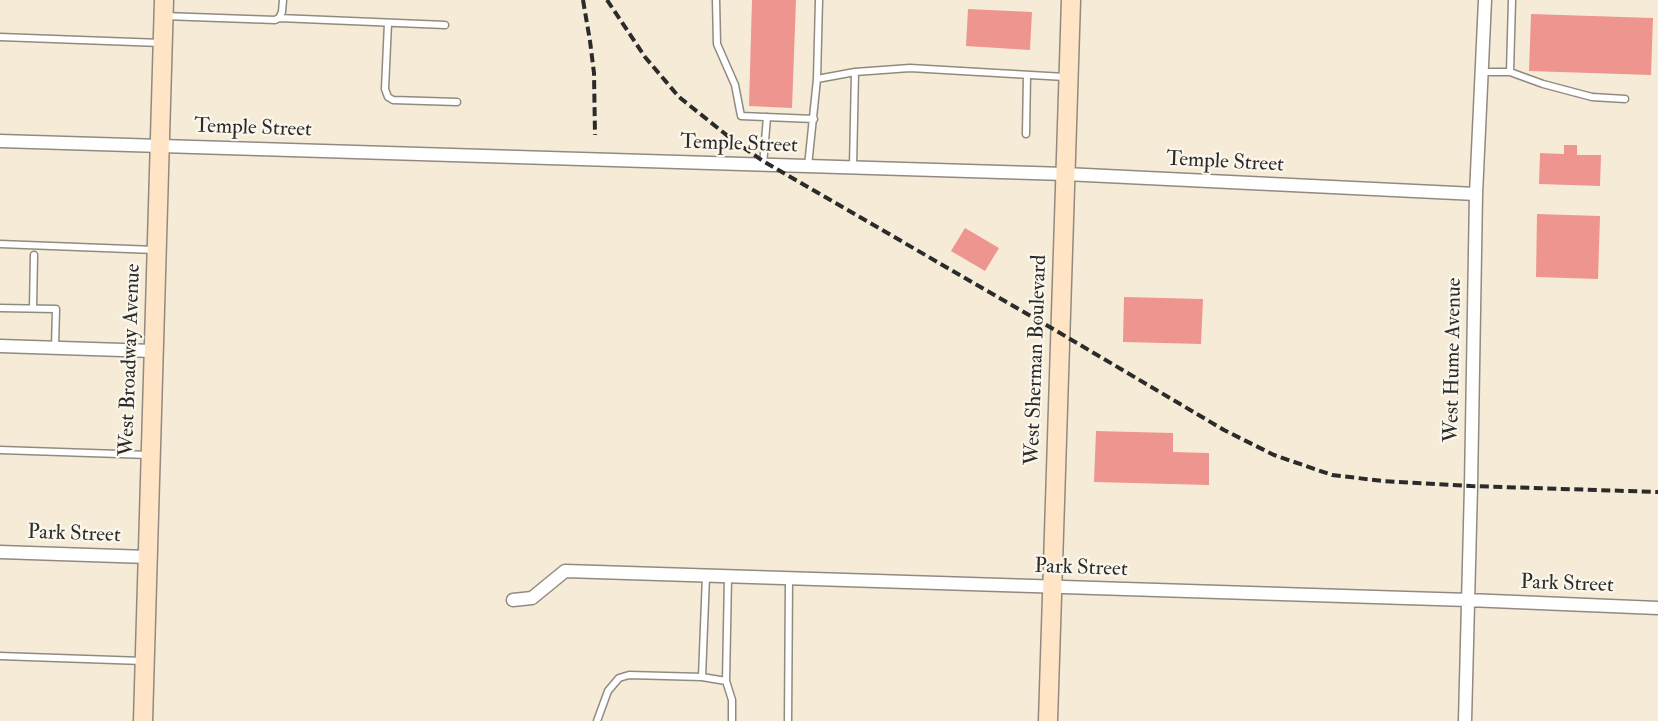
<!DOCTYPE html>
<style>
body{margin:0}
canvas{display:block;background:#f6ebd6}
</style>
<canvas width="1658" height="721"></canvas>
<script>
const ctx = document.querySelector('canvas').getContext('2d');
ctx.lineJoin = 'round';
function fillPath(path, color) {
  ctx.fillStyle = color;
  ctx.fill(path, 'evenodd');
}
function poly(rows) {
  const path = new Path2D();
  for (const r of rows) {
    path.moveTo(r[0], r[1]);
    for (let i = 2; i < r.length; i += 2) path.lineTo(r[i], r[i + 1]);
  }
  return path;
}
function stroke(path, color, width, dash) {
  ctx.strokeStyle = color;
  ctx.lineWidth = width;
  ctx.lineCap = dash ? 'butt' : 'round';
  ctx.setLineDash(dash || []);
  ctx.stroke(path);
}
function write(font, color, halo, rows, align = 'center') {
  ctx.font = font + ' "IM FELL Double Pica",serif';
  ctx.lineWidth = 4.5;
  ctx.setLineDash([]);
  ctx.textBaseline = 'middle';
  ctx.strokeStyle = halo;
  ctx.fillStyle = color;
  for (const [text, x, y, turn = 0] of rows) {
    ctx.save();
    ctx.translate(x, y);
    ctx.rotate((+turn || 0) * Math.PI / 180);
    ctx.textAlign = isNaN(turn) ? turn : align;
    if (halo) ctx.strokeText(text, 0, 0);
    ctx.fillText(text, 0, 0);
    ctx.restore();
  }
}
const building = poly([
 [752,0,796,0,792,108,749,106],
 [968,9,1032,12,1030,50,966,46],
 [1531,14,1653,18,1651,75,1529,71],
 [1564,145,1577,145,1577,155,1601,155,1600,186,1539,184,1540,153,1564,154],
 [1537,214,1600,216,1598,279,1536,277],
 [965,228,999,248,985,271,951,251],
 [1124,297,1203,299,1201,344,1123,342],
 [1096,431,1173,433,1173,452,1209,453,1209,485,1094,482]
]);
const lane = poly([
 [716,0,717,44,735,85,741,116,814,119],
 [164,16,275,20,279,18,282,12,283,0],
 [279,18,445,25],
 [388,23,385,89,388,97,393,100,457,102],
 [0,37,161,43],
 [1482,72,1510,72,1543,84,1592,97,1625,99],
 [1510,72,1512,0],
 [817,79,855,72,910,68,1065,77],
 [1026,134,1027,75],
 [763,165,767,117],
 [808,166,817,79,819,0],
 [853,167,855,72],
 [0,244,155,250],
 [0,308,56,309,55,348],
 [33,308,34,255],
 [0,450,149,455],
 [706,576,702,677,726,681,732,700,732,721],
 [0,656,143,661],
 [726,681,728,577],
 [597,721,608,691,619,678,629,675,702,677],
 [788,721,789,579]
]);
const street = poly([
 [0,141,1065,174,1476,194],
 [0,346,153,351],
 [0,552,148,557],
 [513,600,532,598,565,571,1468,600,1658,608],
 [1465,721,1471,486,1476,194,1485,0]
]);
const secondary = poly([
 [143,721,164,0],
 [1048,721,1071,0]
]);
const rail = poly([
 [583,0,590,41,594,73,595,135],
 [607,0,645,57,679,97,734,141,763,161,1060,333,1224,430,1274,455,1332,475,1383,481,1471,486,1658,492]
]);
const streetNames = [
 ["Temple Street",253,129,2],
 ["Temple Street",739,145,2],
 ["Temple Street",1225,163,3],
 ["West Broadway Avenue",131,360,-88],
 ["West Sherman Boulevard",1037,360,-88],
 ["West Hume Avenue",1454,360,-89],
 ["Park Street",74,535,2],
 ["Park Street",1081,569,2],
 ["Park Street",1567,585,2]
];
fillPath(building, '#ef9590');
stroke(lane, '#908b80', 9);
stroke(street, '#908b80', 15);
stroke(secondary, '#908b80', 21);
stroke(lane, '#fff', 6);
stroke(street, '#fff', 12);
stroke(secondary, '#ffe4c6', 18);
stroke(rail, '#2b2b2b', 4, [9, 4.5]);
write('21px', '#2b2b2b', '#fbf7ec', streetNames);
</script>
